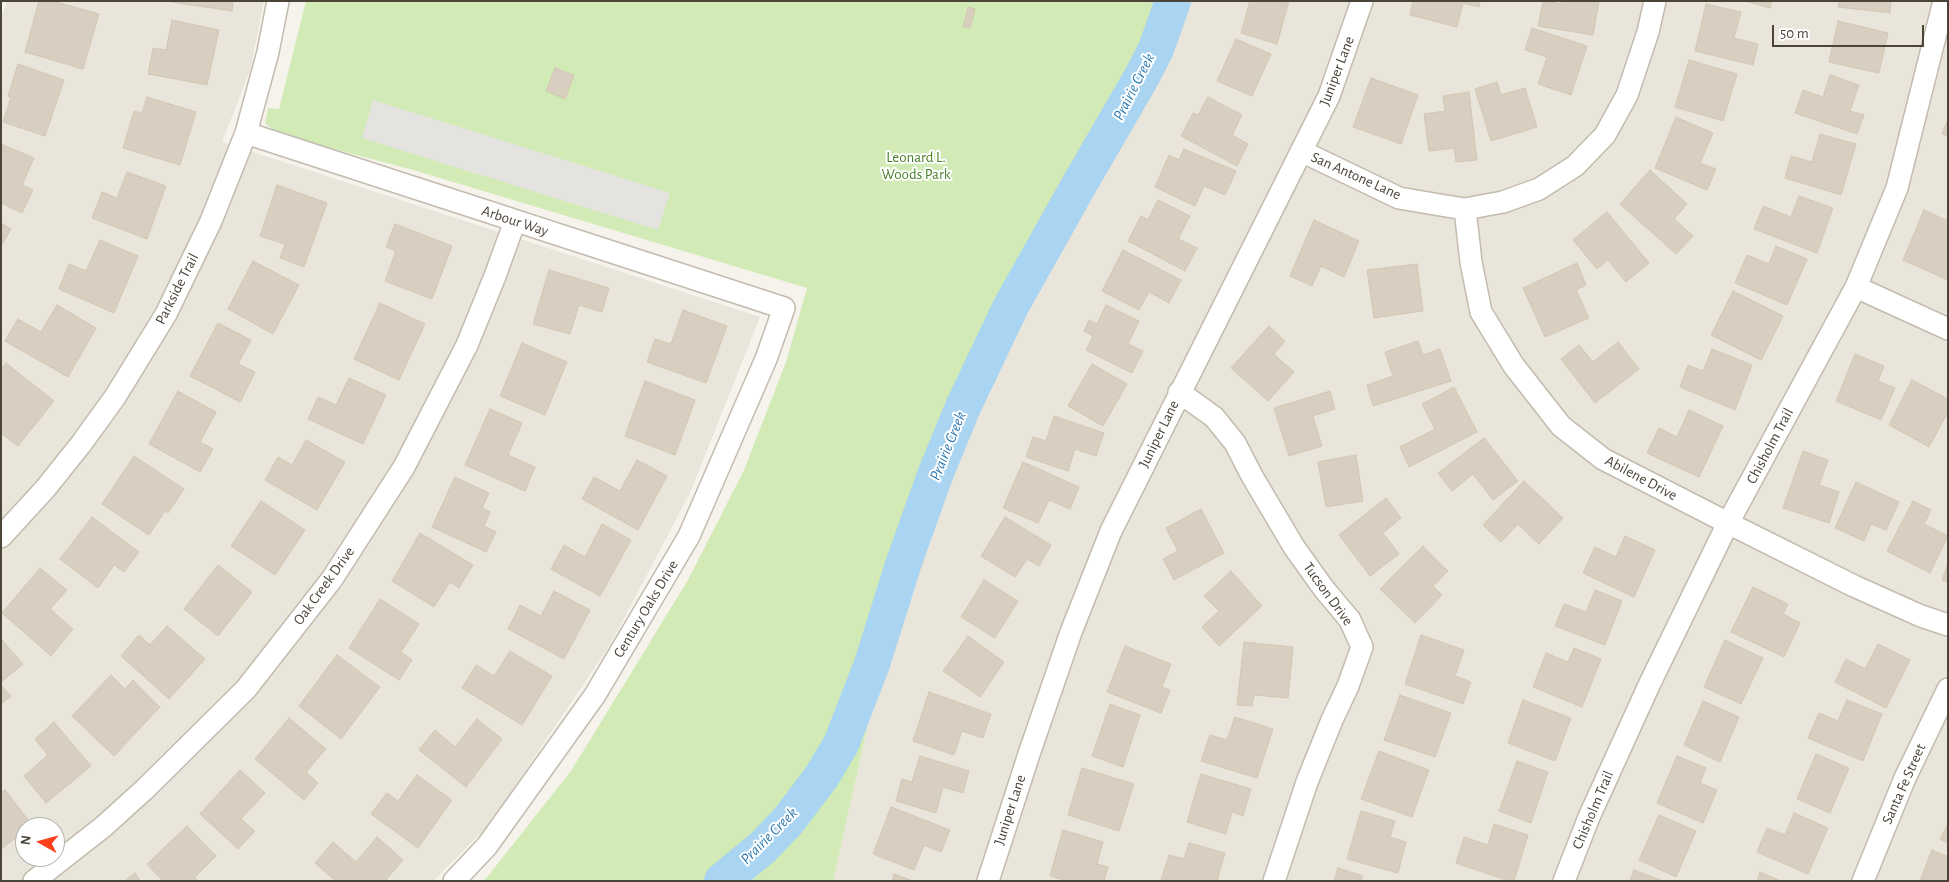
<!DOCTYPE html>
<style>
body{margin:0}
#map{position:relative;width:1949px;height:882px;overflow:hidden;background:#f6f3ec;font-family:"Alegreya Sans",sans-serif}
canvas{display:block}
.frame{position:absolute;inset:0;border:2px solid #4b4439;pointer-events:none}
.north{position:absolute;left:15px;top:817px;width:50px;height:50px;box-sizing:border-box;background:#fff;border:1px solid #b7b4b0;border-radius:50%;rotate:277deg;font-size:14px;font-weight:700;line-height:20px;text-align:center;color:#4b4439}
.north::after{content:'';display:block;margin:auto;width:18px;height:22px;background:#fc3f1d;clip-path:polygon(50% 0,100% 100%,50% 72%,0 100%)}
.scale{position:absolute;left:1772px;top:25px;width:152px;height:22px;box-sizing:border-box;border:2px solid #4b4439;border-top:0;padding-left:6px;font-size:15px;line-height:18px;white-space:nowrap;color:#4b4439;-webkit-text-stroke:4px #fff;paint-order:stroke}
</style>
<div id="map">
<canvas width="1949" height="882"></canvas>
<div class="frame"></div>
<div class="north">N</div>
<div class="scale">50 m</div>
</div>
<script>
const ctx = document.querySelector('canvas').getContext('2d');
ctx.lineJoin = 'round';
function fillPath(path, color) {
  ctx.fillStyle = color;
  ctx.fill(path, 'evenodd');
}
function poly(rows) {
  const path = new Path2D();
  for (const r of rows) {
    path.moveTo(r[0], r[1]);
    for (let i = 2; i < r.length; i += 2) path.lineTo(r[i], r[i + 1]);
  }
  return path;
}
function stroke(path, color, width, dash) {
  ctx.strokeStyle = color;
  ctx.lineWidth = width;
  ctx.lineCap = dash ? 'butt' : 'round';
  ctx.setLineDash(dash || []);
  ctx.stroke(path);
}
function write(font, color, halo, rows, align = 'center') {
  ctx.font = font + ' "Alegreya Sans",sans-serif';
  ctx.lineWidth = 4;
  ctx.setLineDash([]);
  ctx.textBaseline = 'middle';
  ctx.strokeStyle = halo;
  ctx.fillStyle = color;
  for (const [text, x, y, turn = 0] of rows) {
    ctx.save();
    ctx.translate(x, y);
    ctx.rotate((+turn || 0) * Math.PI / 180);
    ctx.textAlign = isNaN(turn) ? turn : align;
    if (halo) ctx.strokeText(text, 0, 0);
    ctx.fillText(text, 0, 0);
    ctx.restore();
  }
}
const residential = poly([
 [7,1,264,1,250,71,222,142,760,317,690,493,610,645,488,826,433,881,1,881,1,18],
 [25,827,55,827,55,857,25,857],
 [1182,1,1948,1,1948,881,833,881,871,713,942,490,1023,307,1085,203,1173,40]
]);
const green = poly([
 [306,1,1182,1,1173,40,1085,203,1023,307,942,490,872,707,833,881,484,881,571,771,688,580,744,470,786,362,807,288,413,170,278,134,265,123,268,108,279,109]
]);
const parking = poly([
 [373,100,670,193,658,230,362,138]
]);
const river = poly([
 [722,881,762,848,788,821,822,776,841,744,872,664,903,565,935,475,963,407,1011,306,1079,185,1141,78,1156,49,1173,1]
]);
const building = poly([
 [39,1,53,1,99,14,83,69,25,52,39,1],
 [165,1,233,1,232,11,165,1],
 [1250,1,1289,1,1277,44,1241,33,1250,1],
 [1413,1,1480,1,1479,7,1463,3,1457,27,1410,15,1413,1],
 [1543,1,1562,4,1563,1,1599,1,1593,35,1538,26,1543,1],
 [1745,1,1772,1,1770,8,1745,1],
 [1839,1,1891,1,1890,13,1838,7,1839,1],
 [1706,4,1741,12,1734,38,1758,44,1753,65,1695,51,1706,4],
 [968,7,975,9,970,28,963,27,968,7],
 [172,20,219,30,207,85,148,74,153,48,166,50,172,20],
 [1838,21,1888,33,1879,73,1829,62,1838,21],
 [1532,28,1587,46,1571,95,1538,84,1547,57,1525,50,1532,28],
 [1236,39,1271,54,1252,96,1217,81,1236,39],
 [1689,60,1737,74,1723,121,1675,107,1689,60],
 [18,64,64,80,45,136,3,122,11,97,8,96,18,64],
 [555,68,574,75,565,99,546,91,555,68],
 [1830,75,1859,85,1850,111,1864,115,1857,134,1795,113,1803,90,1823,97,1830,75],
 [1371,78,1418,95,1401,144,1353,127,1371,78],
 [1497,82,1501,95,1525,88,1537,127,1491,141,1475,89,1497,82],
 [1469,92,1477,160,1456,162,1454,148,1429,151,1424,114,1445,111,1443,96,1469,92],
 [147,97,196,112,180,165,123,148,134,111,142,113,147,97],
 [1208,97,1242,115,1232,135,1248,144,1237,166,1181,136,1193,113,1198,115,1208,97],
 [1676,117,1713,133,1700,163,1716,169,1707,190,1655,168,1676,117],
 [1948,119,1948,136,1942,134,1948,119],
 [1820,134,1856,144,1841,195,1785,178,1791,156,1812,162,1820,134],
 [1,144,34,158,22,185,33,190,22,213,1,203,1,144],
 [1184,149,1236,171,1225,195,1204,186,1195,206,1155,187,1169,155,1179,160,1184,149],
 [1650,170,1687,204,1674,219,1693,236,1676,254,1620,204,1650,170],
 [127,172,166,186,147,239,92,218,102,192,117,198,127,172],
 [277,185,327,203,304,267,280,258,285,244,260,236,277,185],
 [1799,196,1833,208,1817,253,1754,229,1763,206,1791,217,1799,196],
 [1158,200,1190,216,1178,239,1197,248,1185,271,1128,241,1141,216,1148,220,1158,200],
 [1924,210,1948,221,1948,280,1903,260,1924,210],
 [1607,212,1649,263,1626,282,1608,260,1597,269,1573,240,1607,212],
 [1314,220,1359,241,1344,277,1321,266,1312,286,1290,276,1314,220],
 [1,223,11,229,1,246,1,223],
 [395,224,452,246,432,299,385,281,396,251,386,247,395,224],
 [100,240,138,256,114,313,59,289,69,264,86,271,100,240],
 [1776,246,1807,259,1787,305,1735,283,1747,255,1769,264,1776,246],
 [1123,250,1181,280,1169,303,1149,292,1139,310,1102,291,1123,250],
 [253,261,299,285,273,334,228,309,253,261],
 [1577,263,1586,285,1576,290,1589,318,1545,337,1523,288,1577,263],
 [1417,264,1423,311,1374,318,1367,270,1417,264],
 [549,270,609,288,602,312,579,305,570,334,533,324,549,270],
 [1733,291,1783,316,1761,360,1711,335,1733,291],
 [380,303,425,324,399,380,354,359,380,303],
 [57,305,96,328,68,377,5,341,18,319,41,332,57,305],
 [1106,305,1139,321,1128,344,1143,351,1132,373,1086,350,1093,336,1084,331,1089,320,1097,324,1106,305],
 [683,310,727,326,706,383,647,362,655,339,671,344,683,310],
 [218,323,251,340,238,364,255,372,240,402,190,376,218,323],
 [1269,326,1285,341,1274,354,1294,372,1268,401,1231,368,1269,326],
 [1418,341,1423,355,1440,349,1451,381,1373,406,1367,385,1393,376,1385,352,1418,341],
 [1618,342,1639,369,1595,403,1561,359,1579,345,1593,362,1618,342],
 [522,343,567,362,545,415,500,396,522,343],
 [1712,349,1752,365,1735,410,1680,387,1688,365,1703,371,1712,349],
 [1855,354,1884,366,1878,381,1895,388,1881,420,1836,401,1855,354],
 [6,363,54,401,18,446,1,433,1,369,6,363],
 [1092,364,1127,384,1103,426,1068,406,1092,364],
 [349,378,386,395,363,444,308,419,318,397,336,405,349,378],
 [1912,380,1948,399,1948,412,1929,447,1889,425,1912,380],
 [645,381,695,400,675,455,625,436,645,381],
 [1454,387,1477,432,1409,467,1400,447,1435,429,1422,404,1454,387],
 [178,391,216,412,200,442,213,449,200,472,149,444,178,391],
 [1330,391,1335,409,1313,416,1322,446,1289,456,1274,408,1330,391],
 [490,409,522,423,508,455,535,467,525,491,465,465,490,409],
 [1689,410,1723,426,1699,477,1647,453,1659,428,1677,437,1689,410],
 [1054,416,1104,433,1096,456,1075,449,1068,471,1026,457,1033,437,1046,441,1054,416],
 [1484,438,1518,481,1493,500,1473,474,1452,491,1438,473,1484,438],
 [306,440,345,462,317,510,265,480,278,457,292,465,306,440],
 [1803,451,1828,460,1819,485,1839,492,1829,523,1783,508,1803,451],
 [1356,455,1363,501,1326,507,1318,462,1356,455],
 [134,456,184,489,168,513,165,511,149,535,102,504,134,456],
 [637,460,667,476,638,530,582,499,594,477,620,491,637,460],
 [1023,462,1079,487,1070,509,1049,500,1038,523,1003,508,1023,462],
 [455,477,489,493,482,508,490,512,484,526,496,532,486,552,432,527,455,477],
 [1524,481,1563,518,1539,544,1518,524,1501,542,1483,525,1524,481],
 [1856,482,1899,502,1886,530,1871,524,1864,541,1835,528,1856,482],
 [1386,498,1401,518,1383,533,1399,554,1370,576,1339,535,1386,498],
 [261,501,305,530,275,575,231,546,261,501],
 [1913,501,1931,510,1924,524,1948,536,1930,573,1887,551,1913,501],
 [1201,509,1224,553,1174,580,1163,559,1178,551,1166,528,1201,509],
 [92,517,139,552,124,572,114,565,98,588,60,559,92,517],
 [1005,517,1051,545,1039,566,1027,559,1015,577,981,556,1005,517],
 [602,524,631,540,600,596,551,569,564,545,585,557,602,524],
 [420,533,473,565,459,588,450,582,434,607,392,581,420,533],
 [1625,536,1655,550,1634,597,1583,573,1595,547,1616,557,1625,536],
 [1423,546,1448,571,1433,586,1442,595,1415,623,1380,589,1423,546],
 [1948,563,1948,582,1942,580,1948,563],
 [218,565,252,592,218,636,184,609,218,565],
 [40,568,67,590,50,609,73,629,51,656,2,613,40,568],
 [1231,571,1262,606,1219,646,1202,627,1219,611,1204,596,1231,571],
 [984,580,1018,601,995,638,961,617,984,580],
 [1753,587,1788,604,1783,614,1800,623,1784,657,1731,632,1753,587],
 [1595,590,1622,601,1605,645,1555,626,1564,604,1586,612,1595,590],
 [554,591,590,610,564,659,508,629,520,605,541,616,554,591],
 [380,599,419,624,401,652,412,660,399,680,349,648,380,599],
 [167,626,205,659,169,699,121,656,139,635,150,645,167,626],
 [1421,635,1464,650,1455,676,1471,682,1463,704,1405,684,1421,635],
 [968,636,1004,662,980,697,943,671,968,636],
 [1,639,23,664,1,682,1,639],
 [1725,640,1763,658,1741,704,1704,687,1725,640],
 [1244,642,1293,647,1288,698,1254,695,1252,706,1237,705,1244,642],
 [1878,644,1910,660,1886,708,1835,682,1846,659,1865,669,1878,644],
 [1125,646,1171,664,1162,687,1170,690,1161,713,1107,692,1125,646],
 [1574,648,1601,659,1582,707,1533,687,1546,653,1568,662,1574,648],
 [510,651,552,676,522,725,462,688,476,665,494,676,510,651],
 [337,655,380,687,341,739,299,706,337,655],
 [111,675,125,689,133,680,160,707,114,756,72,716,111,675],
 [1,685,11,696,1,704,1,685],
 [929,692,991,714,983,738,962,731,954,755,913,741,929,692],
 [1400,695,1451,713,1435,757,1384,740,1400,695],
 [1523,700,1571,718,1555,761,1508,743,1523,700],
 [1847,700,1882,714,1863,761,1808,738,1819,713,1838,721,1847,700],
 [1703,701,1739,717,1720,762,1684,745,1703,701],
 [1110,704,1140,715,1123,767,1092,756,1110,704],
 [1235,717,1273,729,1257,778,1201,761,1210,735,1227,740,1235,717],
 [289,718,326,749,306,772,318,783,304,800,255,759,289,718],
 [477,719,502,739,466,787,419,750,435,730,455,747,477,719],
 [54,722,91,766,46,803,24,776,48,755,35,739,54,722],
 [1379,751,1429,770,1412,817,1361,799,1379,751],
 [1816,754,1849,768,1830,813,1797,799,1816,754],
 [920,756,969,771,963,793,943,787,936,813,896,801,902,779,912,782,920,756],
 [1677,756,1706,768,1700,783,1717,790,1703,823,1657,803,1677,756],
 [1517,761,1548,772,1531,823,1499,811,1517,761],
 [1082,768,1134,784,1119,831,1068,815,1082,768],
 [240,770,265,793,241,819,255,831,238,849,200,814,240,770],
 [1201,774,1251,789,1243,816,1232,812,1226,834,1187,822,1201,774],
 [417,775,452,800,418,848,371,814,387,793,398,801,417,775],
 [5,790,32,825,25,827,25,831,1,849,1,793,5,790],
 [891,807,950,830,941,852,924,845,914,870,873,854,891,807],
 [1361,811,1395,821,1390,837,1406,842,1398,873,1347,859,1361,811],
 [1794,813,1828,828,1808,874,1757,852,1767,828,1785,835,1794,813],
 [1659,815,1696,831,1676,877,1639,860,1659,815],
 [1494,824,1528,835,1514,881,1509,881,1456,863,1464,837,1488,845,1494,824],
 [1948,824,1948,843,1940,839,1948,824],
 [187,826,216,856,195,877,198,881,163,881,147,864,187,826],
 [1063,830,1103,842,1097,864,1108,867,1104,881,1067,881,1050,876,1063,830],
 [377,837,403,860,385,881,336,881,315,863,333,842,356,862,377,837],
 [1189,843,1225,853,1217,881,1161,880,1169,855,1184,859,1189,843],
 [1932,850,1948,857,1948,881,1920,881,1932,850],
 [1338,868,1363,876,1361,881,1334,881,1338,868],
 [1634,870,1663,881,1630,881,1634,870],
 [1760,872,1781,881,1757,881,1760,872],
 [135,873,140,881,125,881,135,873],
 [894,874,913,881,892,881,894,874]
]);
const street = poly([
 [246,133,784,308,766,359,689,536,595,695,487,846,454,881],
 [1301,151,1399,198,1446,206,1465,209,1503,202,1539,189,1575,166,1605,135,1627,95,1648,32,1655,1],
 [1465,209,1471,262,1481,312,1514,366,1561,426,1603,459,1728,523,1854,586,1921,616,1948,625],
 [1856,287,1948,329],
 [1179,392,1214,417,1235,443,1252,476,1294,547,1324,589,1350,620,1362,647,1348,686,1332,720,1307,782,1274,881],
 [1,537,45,489,81,444,115,397,166,314,211,221,246,133,268,52,278,1],
 [34,881,103,827,145,789,246,689,332,579,404,467,467,345,495,276,515,221],
 [988,881,1029,754,1071,632,1111,531,1329,96,1362,1],
 [1564,881,1589,817,1650,683,1728,523,1856,287,1897,188,1944,1],
 [1863,881,1905,778,1948,689]
]);
const streetNames = [
 ["Juniper Lane",1337,71,-69],
 ["San Antone Lane",1356,176,24],
 ["Arbour Way",515,221,18],
 ["Parkside Trail",177,289,-63],
 ["Juniper Lane",1159,434,-64],
 ["Chisholm Trail",1770,446,-62],
 ["Abilene Drive",1641,478,28],
 ["Oak Creek Drive",324,586,-54],
 ["Tucson Drive",1328,594,54],
 ["Century Oaks Drive",646,609,-59],
 ["Santa Fe Street",1904,784,-66],
 ["Juniper Lane",1010,810,-72],
 ["Chisholm Trail",1593,810,-67]
];
const parkNames = [
 ["Leonard L.",916,157],
 ["Woods Park",916,174]
];
const waterNames = [
 ["Prairie Creek",1134,87,-63],
 ["Prairie Creek",948,446,-68],
 ["Prairie Creek",769,836,-45]
];
fillPath(residential, '#eae5da');
fillPath(green, '#d2eab5');
fillPath(parking, '#e5e3e0');
stroke(river, '#a9d4f2', 36);
fillPath(building, '#d8cfc1');
stroke(building, '#d3c7b4', 1);
stroke(street, '#c2bbae', 24);
stroke(street, '#fff', 21);
write('15px', '#4b4439', '#fff', streetNames);
write('15px', '#4a7f2a', '#fff', parkNames);
write('italic 16px', '#2e7ab2', '#fff', waterNames);
</script>
